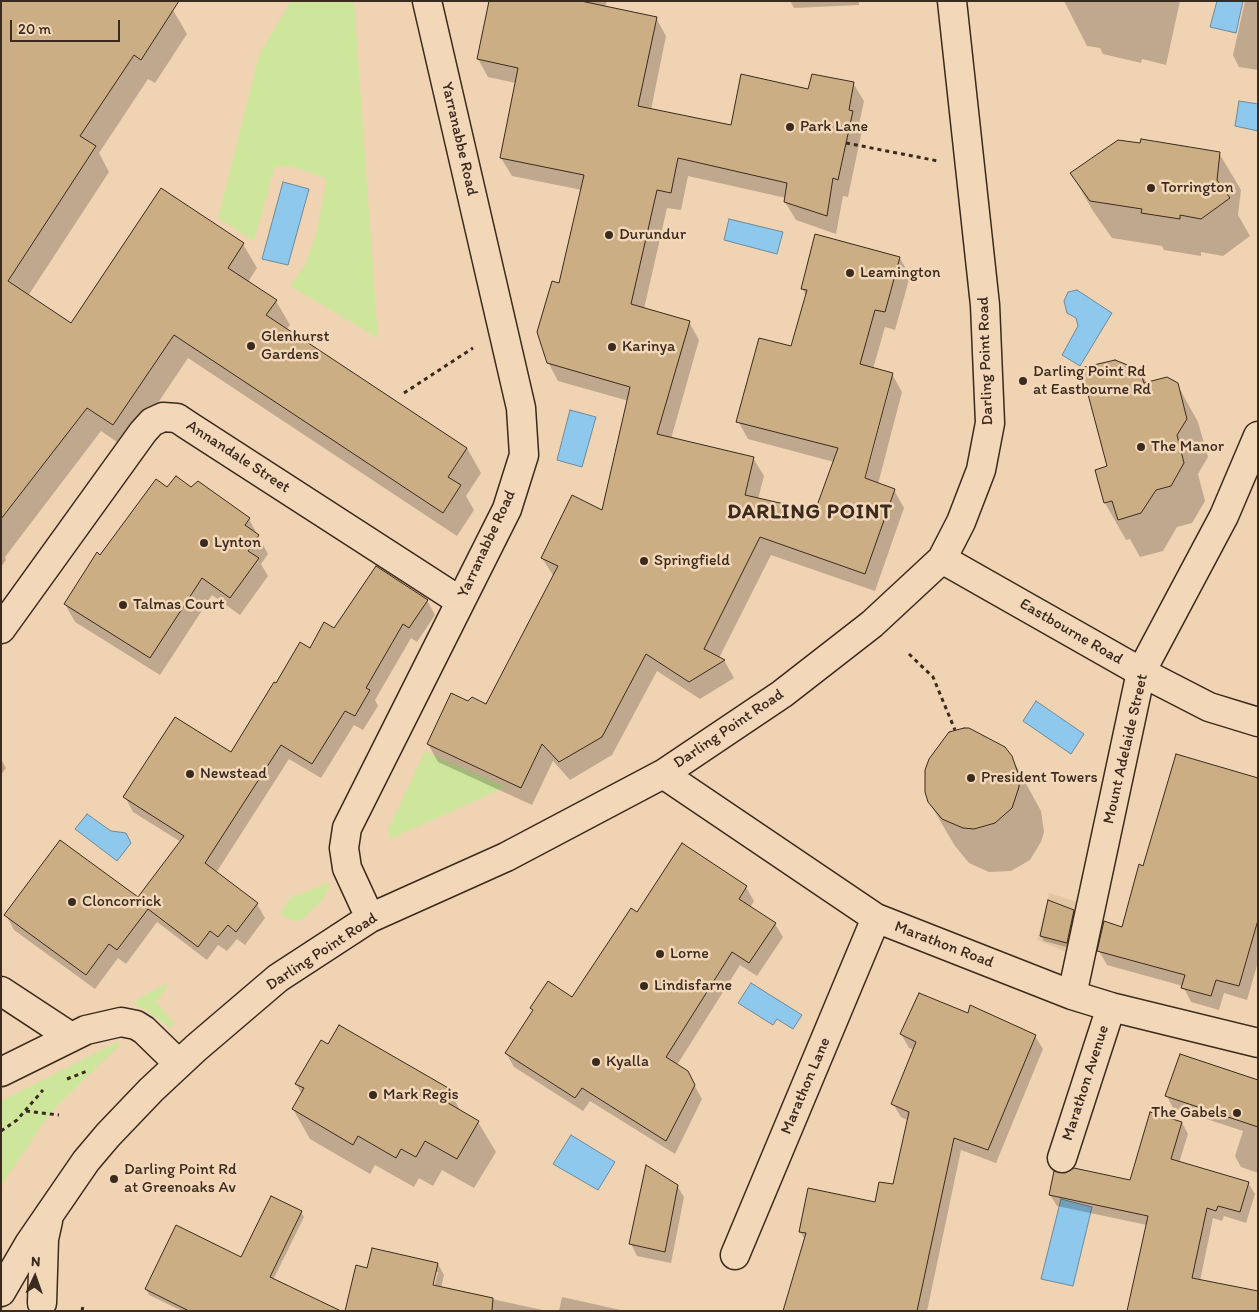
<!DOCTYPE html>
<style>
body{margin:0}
#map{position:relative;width:1259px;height:1312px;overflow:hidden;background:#f0d3b2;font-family:Itim,sans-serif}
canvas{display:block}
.frame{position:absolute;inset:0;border:2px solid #3b2a1e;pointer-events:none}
.north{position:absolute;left:10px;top:1252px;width:50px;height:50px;-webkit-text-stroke:4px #f3d7b9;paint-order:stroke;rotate:3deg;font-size:14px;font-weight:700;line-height:20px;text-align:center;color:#3b2a1e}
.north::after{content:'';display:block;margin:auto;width:18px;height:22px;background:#3b2a1e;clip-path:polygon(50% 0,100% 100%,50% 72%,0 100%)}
.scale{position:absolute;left:10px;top:20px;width:110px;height:22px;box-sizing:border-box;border:2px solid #3b2a1e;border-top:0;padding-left:6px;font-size:15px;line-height:18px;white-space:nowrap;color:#3b2a1e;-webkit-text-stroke:4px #f3d7b9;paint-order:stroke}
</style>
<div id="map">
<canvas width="1259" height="1312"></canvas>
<div class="frame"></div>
<div class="north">N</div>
<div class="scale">20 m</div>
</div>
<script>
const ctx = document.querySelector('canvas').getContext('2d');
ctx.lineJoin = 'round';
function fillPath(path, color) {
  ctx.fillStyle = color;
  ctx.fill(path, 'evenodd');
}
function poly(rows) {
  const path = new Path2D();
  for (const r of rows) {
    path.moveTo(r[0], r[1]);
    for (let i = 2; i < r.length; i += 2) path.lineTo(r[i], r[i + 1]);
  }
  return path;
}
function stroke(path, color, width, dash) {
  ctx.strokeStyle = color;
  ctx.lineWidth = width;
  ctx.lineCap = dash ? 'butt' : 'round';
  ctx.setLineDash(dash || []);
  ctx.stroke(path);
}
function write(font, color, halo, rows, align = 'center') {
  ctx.font = font + ' Itim,sans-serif';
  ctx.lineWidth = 5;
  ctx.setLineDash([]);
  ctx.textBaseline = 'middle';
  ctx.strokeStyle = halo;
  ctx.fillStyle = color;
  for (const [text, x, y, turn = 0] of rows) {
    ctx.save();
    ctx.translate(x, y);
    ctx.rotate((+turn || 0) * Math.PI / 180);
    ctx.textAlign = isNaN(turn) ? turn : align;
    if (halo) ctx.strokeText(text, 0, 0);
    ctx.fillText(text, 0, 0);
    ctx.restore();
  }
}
const built = poly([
 [1049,893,1077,902,1066,952,1037,940]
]);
const green = poly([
 [291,1,354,1,378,338,290,286,306,263,317,230,327,179,294,167,275,166,254,241,218,218,259,55],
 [425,751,506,787,390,839,388,830],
 [330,882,324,898,303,919,295,922,280,914,290,898],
 [166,984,168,986,156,1002,175,1024,169,1027,146,1010,135,1005,137,999],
 [117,1042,120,1045,63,1100,46,1119,1,1186,1,1101]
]);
const water = poly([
 [1217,1,1243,1,1236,33,1210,27,1217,1],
 [1239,101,1258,104,1258,131,1235,126,1239,101],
 [283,182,309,189,288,265,262,259,283,182],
 [729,219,783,232,777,254,724,240,729,219],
 [1077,290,1112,313,1080,366,1062,355,1078,326,1076,318,1067,313,1064,301,1068,292,1077,290],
 [570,410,596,417,582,467,557,460,570,410],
 [1036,701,1084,734,1071,754,1023,721,1036,701],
 [87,814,111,831,126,833,131,843,117,861,75,829,87,814],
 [751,983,802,1015,793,1029,777,1019,773,1025,738,1003,751,983],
 [571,1135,615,1162,598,1190,553,1164,571,1135],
 [1061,1199,1092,1207,1073,1286,1041,1279,1061,1199]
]);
const shadow = poly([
 [1,1,159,1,173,10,187,34,155,83,148,79,99,153,109,172,28,296,72,324,243,244,257,268,248,282,276,301,290,325,286,330,467,448,481,473,466,496,474,510,457,536,188,358,127,449,101,431,5,557,6,560,1,567],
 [490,1,607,1,605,8,656,18,666,36,651,110,732,126,809,91,853,83,864,101,859,125,862,130,848,197,843,196,836,234,796,220,785,202,786,198,688,176,681,210,667,208,644,309,689,322,699,340,671,439,753,458,764,476,758,499,816,513,834,462,748,439,738,421,791,348,806,296,802,288,900,258,910,276,895,330,885,327,873,369,892,374,902,392,878,484,894,490,904,508,875,591,771,555,719,658,724,660,734,678,700,699,657,671,612,755,570,780,553,761,532,805,438,762,428,744,468,703,487,705,554,577,542,558,603,512,629,401,558,381,548,362,560,285,582,190,512,176,501,158,516,83,488,77,478,59],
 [888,387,890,387,864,485,862,484],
 [790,1,859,1,859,5,794,8],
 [1064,1,1180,1,1166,65,1142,59,1141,63,1103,54,1100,48,1087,46],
 [1245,1,1258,1,1258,70,1239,67,1233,55],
 [1141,144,1219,153,1241,190,1238,215,1250,236,1223,256,1201,252,1201,256,1164,250,1162,246,1112,238,1093,211,1071,173],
 [1140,371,1147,383,1177,384,1198,422,1208,457,1198,474,1205,501,1192,523,1177,527,1163,551,1140,557,1130,539,1126,540,1105,503,1097,470,1109,467],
 [191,488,249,519,268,554,261,564,268,576,240,615,212,595,160,675,75,622,65,604,101,556,168,489],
 [427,600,435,615,417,642,411,638,375,700,378,706,363,730,354,725,321,778,289,759,216,873,257,904,265,918,245,945,237,939,227,951,218,945,207,960,157,922,126,964,118,958,95,989,14,930,6,915,138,899,181,842,133,812,125,797,231,754,277,685,310,649,335,629],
 [969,729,995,742,1011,756,1041,811,1044,832,1041,842,1030,860,1011,871,989,872,969,863,955,846,929,802],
 [1,759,6,768,1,775],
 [1258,779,1258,962,1247,1000,1224,993,1219,1010,1191,1002,1183,986,1107,965,1099,951,1122,929,1144,867],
 [746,887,754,901,750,908,775,924,783,937,757,976,740,965,677,1065,687,1072,702,1099,675,1154,590,1101,583,1111,514,1067,506,1053,534,1011,532,1008,573,999,637,913],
 [1073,911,1076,916,1070,948,1044,941,1041,936],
 [969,1015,1035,1036,1043,1049,996,1163,961,1150,927,1311,785,1311,806,1241,800,1232,876,1204,894,1186,909,1121,901,1117,893,1104,914,1050,909,1048,901,1034],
 [328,1046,449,1090,461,1112,478,1122,496,1152,474,1188,442,1170,433,1186,419,1178,414,1187,375,1165,370,1174,310,1139,293,1109,302,1094,296,1084],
 [1258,1081,1258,1173,1241,1167,1235,1156,1243,1131,1173,1108,1167,1096],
 [1182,1123,1188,1134,1179,1163,1248,1183,1255,1194,1246,1223,1224,1216,1222,1221,1213,1218,1200,1281,1128,1311,1147,1225,1057,1206,1050,1195,1131,1181],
 [677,1186,684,1197,671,1263,637,1256,631,1244],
 [301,1212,304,1217,273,1280,303,1311,182,1311,149,1295,146,1289,242,1258],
 [438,1264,444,1275,441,1288,547,1311,346,1311,368,1269],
 [435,1272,438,1272,433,1291,431,1291],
 [562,1297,625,1311,559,1311]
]);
const building = poly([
 [1,1,179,1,141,60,134,55,80,136,96,146,8,281,71,323,161,188,244,243,228,268,277,300,266,315,467,448,448,477,461,485,443,513,174,335,113,425,87,408,1,519,1,1],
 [489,1,581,1,657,17,638,106,731,125,741,74,808,89,812,74,854,82,849,110,853,111,838,180,833,178,827,216,784,202,787,183,678,158,671,193,657,190,631,304,690,321,657,434,754,457,745,495,815,511,838,448,736,422,759,338,791,346,807,290,801,289,815,234,900,257,885,312,875,310,860,364,893,373,865,478,895,489,865,574,760,537,704,649,725,660,689,682,646,654,602,737,559,762,542,744,521,788,427,744,451,693,468,701,472,697,486,704,558,566,541,558,572,495,602,510,630,387,547,363,537,332,552,281,559,283,584,175,500,158,518,68,477,59,489,1],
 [1141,139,1220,152,1217,180,1230,198,1201,219,1180,215,1180,219,1141,213,1142,209,1090,201,1070,173,1118,140,1140,143,1141,139],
 [1115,360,1140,370,1144,383,1167,377,1178,383,1187,419,1177,435,1184,463,1171,486,1156,490,1141,513,1118,520,1112,501,1104,503,1095,470,1107,466,1081,368,1115,360],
 [176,476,191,487,198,481,250,518,245,525,259,535,248,551,259,558,230,598,202,578,150,658,64,604,97,552,100,555,156,479,167,487,176,476],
 [376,566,428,600,409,628,403,624,366,688,370,690,355,716,345,711,312,764,281,745,205,863,258,903,236,932,228,925,218,937,210,931,198,947,148,909,117,950,109,944,86,975,4,915,60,840,138,897,184,836,123,797,175,717,231,752,274,682,276,683,300,642,310,648,324,622,334,628,376,566],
 [964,728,969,728,1005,747,1012,756,1019,776,1019,787,1012,808,995,823,974,829,963,828,942,819,928,802,925,792,925,770,929,759,949,732,964,728],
 [1176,754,1258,778,1258,920,1239,986,1216,980,1211,996,1181,988,1185,975,1097,951,1104,921,1122,927,1139,864,1143,866,1176,754],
 [682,843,747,886,739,899,776,923,749,963,732,952,666,1057,688,1071,695,1085,666,1141,582,1088,575,1098,505,1053,533,1010,530,1008,548,981,572,997,631,908,637,912,682,843],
 [1048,900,1074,910,1067,943,1040,936,1048,900],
 [919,993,968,1013,970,1005,1036,1035,988,1150,954,1138,917,1311,783,1311,806,1233,799,1232,808,1188,875,1202,879,1182,893,1184,909,1112,891,1104,916,1042,900,1034,919,993],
 [339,1025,450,1089,443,1100,479,1121,457,1159,425,1141,416,1157,401,1149,396,1158,358,1136,353,1145,292,1109,304,1088,295,1084,321,1040,328,1044,339,1025],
 [1180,1054,1258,1080,1258,1127,1165,1096,1180,1054],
 [1150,1112,1182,1122,1171,1159,1249,1182,1240,1212,1218,1206,1216,1211,1207,1208,1192,1278,1258,1291,1258,1311,1127,1311,1148,1216,1049,1195,1054,1171,1065,1173,1074,1168,1130,1180,1150,1112],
 [646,1165,678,1185,665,1252,629,1244,646,1165],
 [271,1196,302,1211,270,1277,341,1311,189,1311,145,1289,176,1225,241,1257,271,1196],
 [372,1248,438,1263,433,1285,493,1298,492,1311,345,1311,356,1265,367,1268,372,1248]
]);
const path = poly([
 [846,143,938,161],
 [404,393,473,348],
 [909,654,933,677,955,730],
 [67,1079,87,1071],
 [26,1111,59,1115],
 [1,1131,17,1120,43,1090],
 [82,1311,83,1306]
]);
const minor = poly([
 [942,559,1141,672,1209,707,1258,722],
 [1,629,143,432,152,422,163,417,177,418,189,426,460,601],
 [663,774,876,918,1072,995,1111,1007,1258,1043],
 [370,918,347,868,344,848,347,828,507,509,524,455,521,408,427,1],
 [1,991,71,1037],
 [1072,995,1141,672,1224,516,1258,436],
 [1,1072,86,1030,121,1022,136,1025,144,1030,179,1064],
 [1062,1158,1111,1007],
 [735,1255,876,918],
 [1,1292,29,1244,86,1161,108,1135,151,1090,196,1048,278,978,370,918,506,857,663,774,782,694,872,624,942,559,961,522,981,470,990,423,985,305,952,1],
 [42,1303,44,1239,48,1221]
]);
const markers = [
 [790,127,5,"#3b2a1e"],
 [1151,188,5,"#3b2a1e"],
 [609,235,5,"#3b2a1e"],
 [850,273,5,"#3b2a1e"],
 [251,346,5,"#3b2a1e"],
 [612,347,5,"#3b2a1e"],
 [1023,381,5,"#3b2a1e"],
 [1141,447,5,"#3b2a1e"],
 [204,543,5,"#3b2a1e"],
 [644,561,5,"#3b2a1e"],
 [123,605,5,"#3b2a1e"],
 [190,774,5,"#3b2a1e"],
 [971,778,5,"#3b2a1e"],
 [72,902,5,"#3b2a1e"],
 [660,954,5,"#3b2a1e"],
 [644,986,5,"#3b2a1e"],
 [596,1062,5,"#3b2a1e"],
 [373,1095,5,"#3b2a1e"],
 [1237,1113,5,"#3b2a1e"],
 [114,1179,5,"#3b2a1e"]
];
const poiNames = [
 ["Park Lane",800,127],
 ["Torrington",1161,188],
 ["Durundur",619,235],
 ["Leamington",860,273],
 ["Glenhurst",261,337],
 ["Gardens",261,355],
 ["Karinya",622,347],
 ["Darling Point Rd",1033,372],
 ["at Eastbourne Rd",1033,390],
 ["The Manor",1151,447],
 ["Lynton",214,543],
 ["Springfield",654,561],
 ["Talmas Court",133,605],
 ["Newstead",200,774],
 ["President Towers",981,778],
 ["Cloncorrick",82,902],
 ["Lorne",670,954],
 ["Lindisfarne",654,986],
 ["Kyalla",606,1062],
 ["Mark Regis",383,1095],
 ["The Gabels",1227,1113,"right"],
 ["Darling Point Rd",124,1170],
 ["at Greenoaks Av",124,1188]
];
const streetNames = [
 ["Yarranabbe Road",459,139,77],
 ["Darling Point Road",986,361,-92],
 ["Annandale Street",238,457,33],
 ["Yarranabbe Road",487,544,-65],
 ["Eastbourne Road",1071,632,30],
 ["Darling Point Road",729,729,-34],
 ["Mount Adelaide Street",1126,749,-77],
 ["Marathon Road",944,945,21],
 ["Darling Point Road",322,952,-33],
 ["Marathon Avenue",1086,1083,-72],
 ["Marathon Lane",806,1086,-67]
];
const districtNames = [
 ["DARLING POINT",810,513]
];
fillPath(built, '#e2c5a1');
fillPath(green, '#cee69c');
fillPath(water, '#8ec8ed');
stroke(water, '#6d899a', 1);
fillPath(shadow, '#0003');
fillPath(building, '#cbae84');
stroke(building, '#3b2a1e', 1);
stroke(minor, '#3b2a1e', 31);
stroke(path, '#3b2a1e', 3, [4, 4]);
stroke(minor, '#f3d7b9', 28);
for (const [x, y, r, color] of markers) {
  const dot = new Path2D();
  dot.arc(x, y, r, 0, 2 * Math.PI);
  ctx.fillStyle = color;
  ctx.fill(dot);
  stroke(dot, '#f3d7b9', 2);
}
write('16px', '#3b2a1e', '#f3d7b9', poiNames, 'left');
write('16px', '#3b2a1e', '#f3d7b9', streetNames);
ctx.letterSpacing = '1px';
write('bold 21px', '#3b2a1e', '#f3d7b9', districtNames);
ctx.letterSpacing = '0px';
</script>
